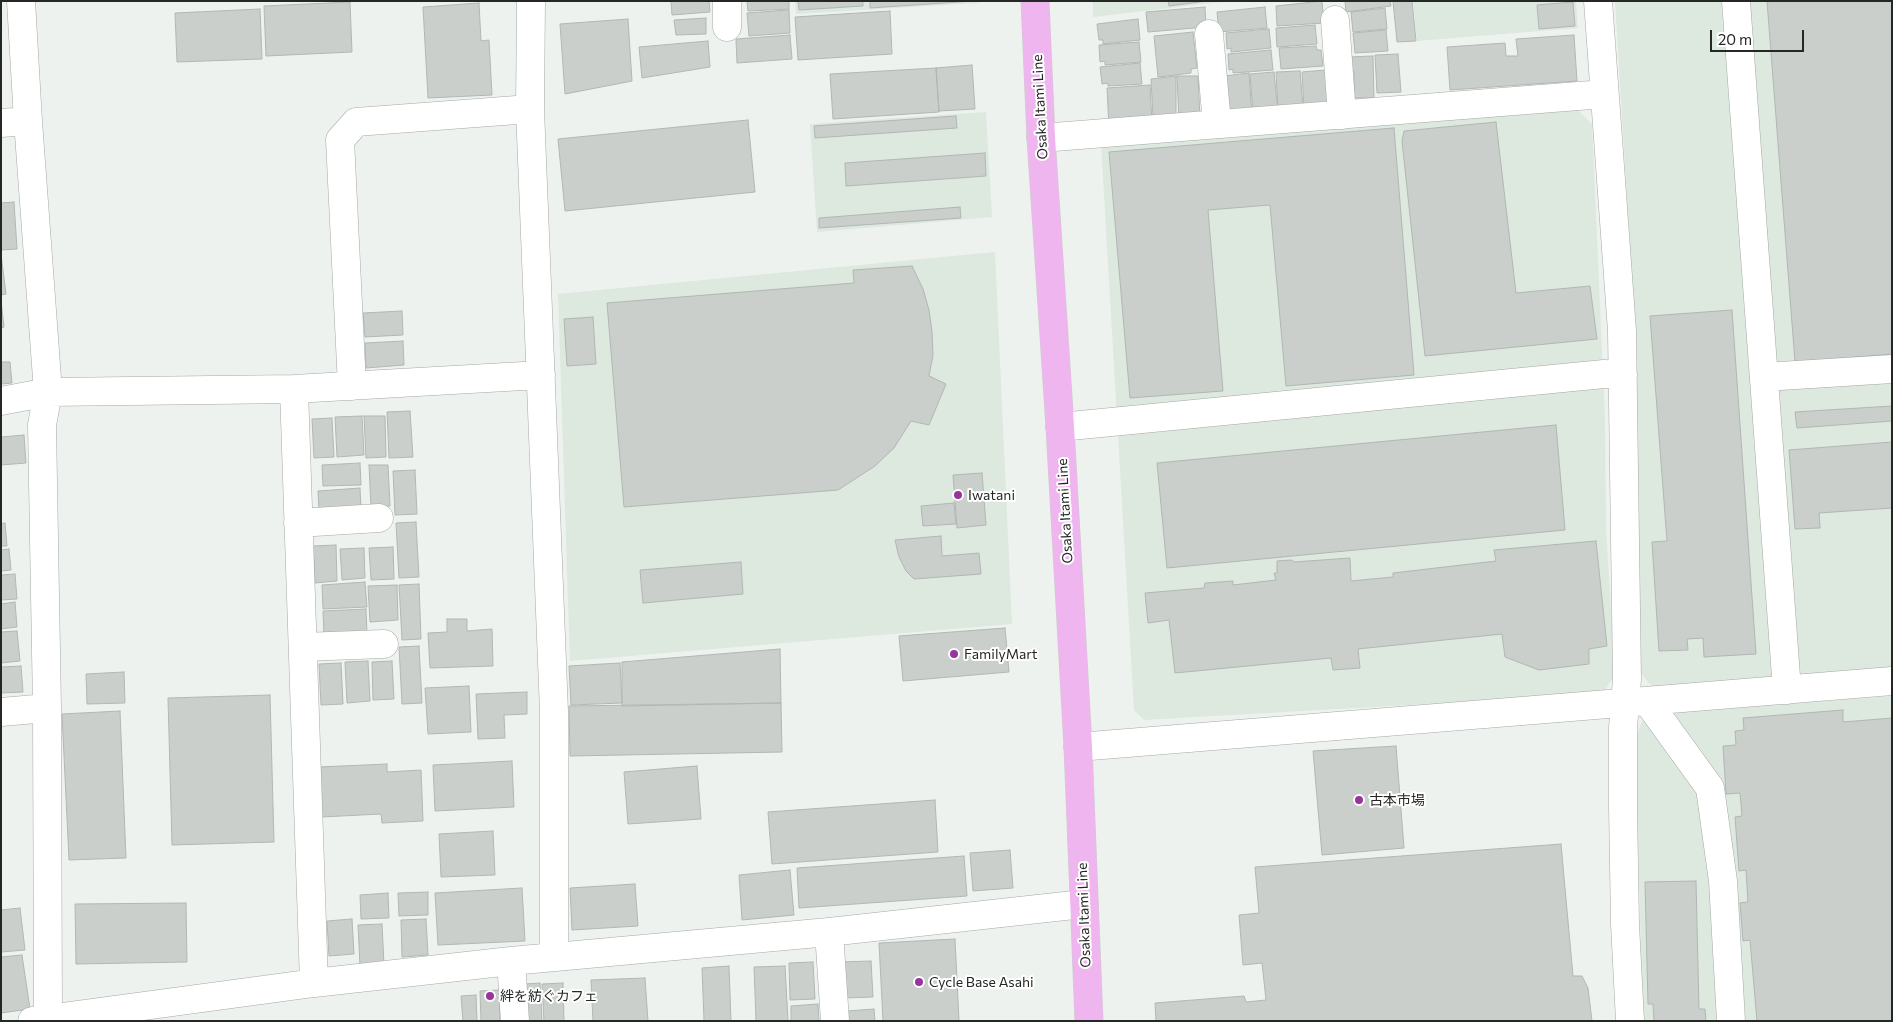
<!DOCTYPE html>
<meta charset="utf-8">
<style>
body{margin:0}
#map{position:relative;width:1893px;height:1022px;overflow:hidden;background:#edf2ee;font-family:Commissioner,sans-serif}
canvas{display:block}
.frame{position:absolute;inset:0;border:2px solid #252725;pointer-events:none}
.scale{position:absolute;left:1710px;top:30px;width:94px;height:22px;box-sizing:border-box;border:2px solid #252725;border-top:0;padding-left:6px;font-size:15px;line-height:18px;white-space:nowrap;color:#252725;-webkit-text-stroke:4px #fff;paint-order:stroke}
</style>
<div id="map">
<canvas width="1893" height="1022"></canvas>
<div class="frame"></div>
<div class="scale">20 m</div>
</div>
<script>
const ctx = document.querySelector('canvas').getContext('2d');
ctx.lineJoin = 'round';
function fillPath(path, color) {
  ctx.fillStyle = color;
  ctx.fill(path, 'evenodd');
}
function poly(rows) {
  const path = new Path2D();
  for (const r of rows) {
    path.moveTo(r[0], r[1]);
    for (let i = 2; i < r.length; i += 2) path.lineTo(r[i], r[i + 1]);
  }
  return path;
}
function stroke(path, color, width, dash) {
  ctx.strokeStyle = color;
  ctx.lineWidth = width;
  ctx.lineCap = dash ? 'butt' : 'round';
  ctx.setLineDash(dash || []);
  ctx.stroke(path);
}
function write(font, color, halo, rows, align = 'center') {
  ctx.font = font + ' Commissioner,"Noto Sans JP",sans-serif';
  ctx.lineWidth = 4;
  ctx.setLineDash([]);
  ctx.textBaseline = 'middle';
  ctx.strokeStyle = halo;
  ctx.fillStyle = color;
  for (const [text, x, y, turn = 0] of rows) {
    ctx.save();
    ctx.translate(x, y);
    ctx.rotate((+turn || 0) * Math.PI / 180);
    ctx.textAlign = isNaN(turn) ? turn : align;
    if (halo) ctx.strokeText(text, 0, 0);
    ctx.fillText(text, 0, 0);
    ctx.restore();
  }
}
const built = poly([
 [795,1,979,1,979,3,796,14],
 [1093,1,1230,1,1093,17],
 [1413,1,1576,1,1578,28,1417,41],
 [1615,1,1892,1,1892,670,1653,688,1639,671,1632,283],
 [1573,105,1592,124,1605,418,1606,528,1615,675,1602,694,1144,720,1134,710,1101,143],
 [986,112,992,217,817,232,810,124],
 [995,252,1012,624,570,661,558,294],
 [1892,696,1892,1021,1643,1021,1635,739,1645,714]
]);
const building = poly([
 [671,1,709,1,710,12,672,15,671,1],
 [747,1,789,1,789,9,748,11,747,1],
 [798,1,863,1,863,6,799,10,798,1],
 [870,1,974,1,870,8,870,1],
 [1168,1,1207,1,1169,6,1168,1],
 [1322,1,1324,23,1277,26,1276,6,1322,1],
 [1345,1,1390,1,1391,6,1346,12,1345,1],
 [1393,1,1412,1,1416,41,1397,42,1393,1],
 [1767,1,1892,1,1892,354,1795,362,1767,1],
 [350,2,352,52,266,56,264,6,350,2],
 [1573,2,1575,26,1539,29,1537,5,1573,2],
 [479,3,481,41,489,40,492,95,428,98,423,7,479,3],
 [1205,7,1206,27,1148,32,1146,12,1205,7],
 [1265,7,1267,28,1219,32,1217,12,1265,7],
 [1385,8,1387,29,1353,32,1351,12,1385,8],
 [260,9,262,59,177,62,175,13,260,9],
 [789,10,790,33,749,36,747,13,789,10],
 [890,11,892,54,798,60,795,17,890,11],
 [706,18,706,34,676,35,674,20,706,18],
 [628,19,632,81,565,94,560,24,628,19],
 [1138,19,1140,40,1103,44,1103,40,1099,40,1097,24,1138,19],
 [1315,25,1317,44,1277,47,1276,28,1315,25],
 [1269,29,1271,48,1231,52,1231,48,1227,49,1226,33,1269,29],
 [1386,30,1388,51,1355,53,1353,33,1386,30],
 [1193,32,1197,68,1191,69,1191,73,1158,77,1154,36,1193,32],
 [790,35,792,59,737,63,736,39,790,35],
 [1574,35,1577,81,1450,90,1447,47,1505,43,1506,56,1518,56,1516,39,1574,35],
 [708,41,710,67,642,78,639,47,708,41],
 [1139,42,1141,62,1105,65,1105,61,1100,62,1099,45,1139,42],
 [1316,46,1317,50,1321,50,1323,66,1281,69,1279,48,1316,46],
 [1271,50,1273,70,1233,73,1233,69,1229,70,1228,54,1271,50],
 [1398,54,1401,92,1377,93,1375,55,1398,54],
 [1373,56,1374,98,1354,98,1354,71,1349,71,1349,57,1373,56],
 [1140,63,1142,84,1108,86,1108,83,1102,84,1100,67,1140,63],
 [972,65,975,109,939,111,936,68,972,65],
 [936,68,939,112,833,119,830,74,936,68],
 [1326,70,1329,107,1304,108,1302,72,1326,70],
 [1300,71,1303,108,1278,110,1276,72,1300,71],
 [1274,72,1278,112,1253,114,1250,74,1274,72],
 [1249,73,1252,117,1231,118,1225,76,1249,73],
 [1176,76,1176,116,1153,117,1151,79,1176,76],
 [1177,76,1198,76,1200,118,1179,120,1177,76],
 [1150,85,1152,123,1109,127,1107,88,1150,85],
 [956,116,957,128,815,138,814,126,956,116],
 [748,120,755,192,565,211,558,139,748,120],
 [1496,122,1516,293,1590,286,1597,339,1425,356,1402,141,1404,131,1496,122],
 [1394,128,1414,375,1286,386,1270,205,1208,210,1223,391,1130,398,1109,152,1394,128],
 [985,153,986,176,846,186,845,163,985,153],
 [14,202,17,249,1,250,1,203,14,202],
 [960,207,961,218,819,228,819,218,960,207],
 [1,254,6,294,1,295,1,254],
 [912,266,923,289,929,310,932,332,933,355,929,376,946,384,929,425,911,421,894,448,875,466,838,490,624,507,607,303,854,283,853,270,912,266],
 [1,300,4,327,1,328,1,300],
 [1732,310,1756,654,1704,657,1703,638,1687,639,1688,650,1659,651,1652,542,1667,541,1650,316,1732,310],
 [402,311,403,335,365,337,363,313,402,311],
 [593,317,596,364,567,366,564,319,593,317],
 [403,341,404,365,366,368,365,343,403,341],
 [1,362,10,362,12,383,1,384,1,362],
 [1892,406,1892,421,1797,428,1795,412,1892,406],
 [410,411,413,457,389,458,387,412,410,411],
 [362,416,364,455,337,457,335,417,362,416],
 [364,416,385,416,386,457,366,458,364,416],
 [332,418,334,457,314,458,312,419,332,418],
 [1556,425,1565,530,1167,568,1157,463,1556,425],
 [24,435,26,463,1,465,1,437,24,435],
 [1892,442,1892,508,1819,513,1820,528,1795,529,1789,450,1892,442],
 [360,463,361,485,323,486,322,465,360,463],
 [369,465,388,465,390,506,371,507,369,465],
 [415,470,417,514,395,515,393,471,415,470],
 [982,473,986,525,957,528,953,475,982,473],
 [360,488,361,508,319,510,318,491,360,488],
 [954,503,956,524,923,526,921,506,954,503],
 [416,522,419,577,399,578,396,523,416,522],
 [5,523,7,546,1,546,1,524,5,523],
 [941,536,942,556,979,553,981,574,914,579,906,571,899,557,895,540,941,536],
 [1596,541,1607,646,1589,649,1589,664,1539,670,1505,657,1502,634,1358,649,1360,668,1333,670,1331,658,1175,673,1169,620,1148,623,1145,593,1204,588,1205,583,1233,581,1233,585,1276,580,1274,573,1277,573,1277,561,1292,560,1294,562,1350,558,1351,581,1393,577,1393,573,1496,561,1494,550,1596,541],
 [336,545,337,581,315,583,313,546,336,545],
 [393,547,394,579,371,580,369,548,393,547],
 [364,548,365,578,342,580,340,549,364,548],
 [9,549,11,570,1,571,1,550,9,549],
 [741,562,743,594,643,603,640,570,741,562],
 [15,574,17,599,1,600,1,575,15,574],
 [365,582,367,607,323,609,322,585,365,582],
 [419,584,421,639,402,640,399,585,419,584],
 [397,585,398,620,370,622,368,586,397,585],
 [15,602,17,627,1,629,1,604,15,602],
 [366,609,367,634,324,637,323,611,366,609],
 [447,619,467,619,467,631,492,629,493,666,430,668,428,633,447,632,447,619],
 [1005,628,1009,672,903,681,899,636,1005,628],
 [17,631,20,661,1,663,1,632,17,631],
 [419,646,422,703,402,704,399,647,419,646],
 [780,649,781,703,622,706,622,662,780,649],
 [368,661,370,701,347,703,345,662,368,661],
 [392,661,394,699,373,700,372,662,392,661],
 [341,663,343,704,321,705,319,664,341,663],
 [620,663,622,703,571,705,569,666,620,663],
 [21,666,23,692,1,693,1,667,21,666],
 [124,672,125,703,87,704,86,674,124,672],
 [469,686,471,732,428,734,425,688,469,686],
 [527,692,527,714,504,715,505,738,478,739,476,694,527,692],
 [270,695,274,842,172,845,168,698,270,695],
 [781,703,782,752,570,756,569,706,781,703],
 [1843,710,1843,722,1892,718,1892,1021,1757,1021,1750,940,1743,941,1740,903,1748,902,1746,870,1739,871,1735,817,1742,816,1740,793,1726,794,1723,746,1736,745,1735,731,1744,730,1743,718,1843,710],
 [120,711,126,858,69,860,62,714,120,711],
 [1396,746,1404,848,1322,855,1313,751,1396,746],
 [512,761,514,807,435,811,433,765,512,761],
 [387,764,387,772,421,770,423,821,382,823,381,814,321,817,319,767,387,764],
 [697,766,701,819,628,824,624,772,697,766],
 [935,800,938,852,772,864,768,812,935,800],
 [493,831,495,875,441,877,439,834,493,831],
 [1561,844,1573,976,1582,976,1588,988,1592,1021,1156,1021,1155,1003,1244,996,1246,1002,1266,1000,1262,963,1243,965,1239,915,1259,913,1255,867,1561,844],
 [1010,850,1013,888,973,891,970,853,1010,850],
 [964,856,967,896,799,908,797,868,964,856],
 [790,870,794,915,742,920,739,875,790,870],
 [1696,881,1699,1009,1705,1009,1706,1021,1654,1021,1653,1004,1648,1004,1645,882,1696,881],
 [635,884,638,926,572,930,570,888,635,884],
 [522,888,525,941,438,945,435,893,522,888],
 [428,892,428,915,399,916,398,893,428,892],
 [388,893,389,918,361,919,360,895,388,893],
 [186,903,187,962,76,964,75,904,186,903],
 [20,908,25,950,1,952,1,910,20,908],
 [352,919,354,954,329,956,327,921,352,919],
 [426,919,428,955,402,957,401,920,426,919],
 [382,924,384,965,360,966,358,925,382,924],
 [955,939,959,1021,883,1021,879,943,955,939],
 [22,955,30,1009,1,1013,1,957,22,955],
 [871,961,873,997,843,998,841,962,871,961],
 [813,962,815,999,790,1000,789,963,813,962],
 [729,966,731,1021,704,1021,702,968,729,966],
 [785,966,788,1021,756,1021,754,967,785,966],
 [645,978,648,1021,593,1021,591,980,645,978],
 [540,983,542,1021,526,1021,525,984,540,983],
 [563,983,564,1021,544,1021,542,984,563,983],
 [499,990,500,1021,481,1021,480,991,499,990],
 [476,995,477,1021,463,1021,461,996,476,995],
 [818,1004,819,1021,791,1021,791,1006,818,1004],
 [874,1009,875,1021,848,1021,847,1011,874,1009]
]);
const minor = poly([
 [21,1,28,121,48,392,42,425,47,708,48,1021],
 [531,1,530,109,554,712,554,957],
 [1598,1,1622,331,1627,679,1623,728,1623,807,1625,924,1630,1021],
 [1736,1,1787,690],
 [1335,20,1342,115],
 [727,27,727,1],
 [1209,34,1217,124],
 [1,123,28,121],
 [1041,138,1604,94],
 [1764,377,1892,369],
 [352,386,340,140,356,122,530,109],
 [294,389,314,983],
 [1,401,48,392,294,389,541,375],
 [1060,427,1604,374,1623,375],
 [298,523,379,518],
 [303,647,384,644],
 [1647,701,1710,788,1723,881,1731,1021],
 [1,712,47,708],
 [1078,747,1892,681],
 [829,932,835,1021],
 [511,961,515,1021],
 [32,1021,314,983,511,961,829,932,1083,904]
]);
const major = poly([
 [1035,1,1041,138,1060,427,1078,747,1089,1021]
]);
const markers = [
 [958,495,5,"#98359c"],
 [954,654,5,"#98359c"],
 [1359,800,5,"#98359c"],
 [919,982,5,"#98359c"],
 [490,996,5,"#98359c"]
];
const streetNames = [
 ["Osaka Itami Line",1040,107,-93],
 ["Osaka Itami Line",1065,511,-93],
 ["Osaka Itami Line",1084,915,-92]
];
const poiNames = [
 ["Iwatani",968,495],
 ["FamilyMart",964,654],
 ["古本市場",1369,800],
 ["Cycle Base Asahi",929,982],
 ["絆を紡ぐカフェ",500,996]
];
fillPath(built, '#dde8df');
fillPath(building, '#cacfcb');
stroke(building, '#b2b7b3', 1);
stroke(minor, '#a4a9a5', 29);
stroke(major, '#cfcfcf', 29);
stroke(minor, '#fff', 28);
stroke(major, '#eeb5ef', 28);
for (const [x, y, r, color] of markers) {
  const dot = new Path2D();
  dot.arc(x, y, r, 0, 2 * Math.PI);
  ctx.fillStyle = color;
  ctx.fill(dot);
  stroke(dot, '#fff', 2);
}
write('14px', '#252725', '#fff', streetNames);
write('14px', '#252725', '#fff', poiNames, 'left');
</script>
